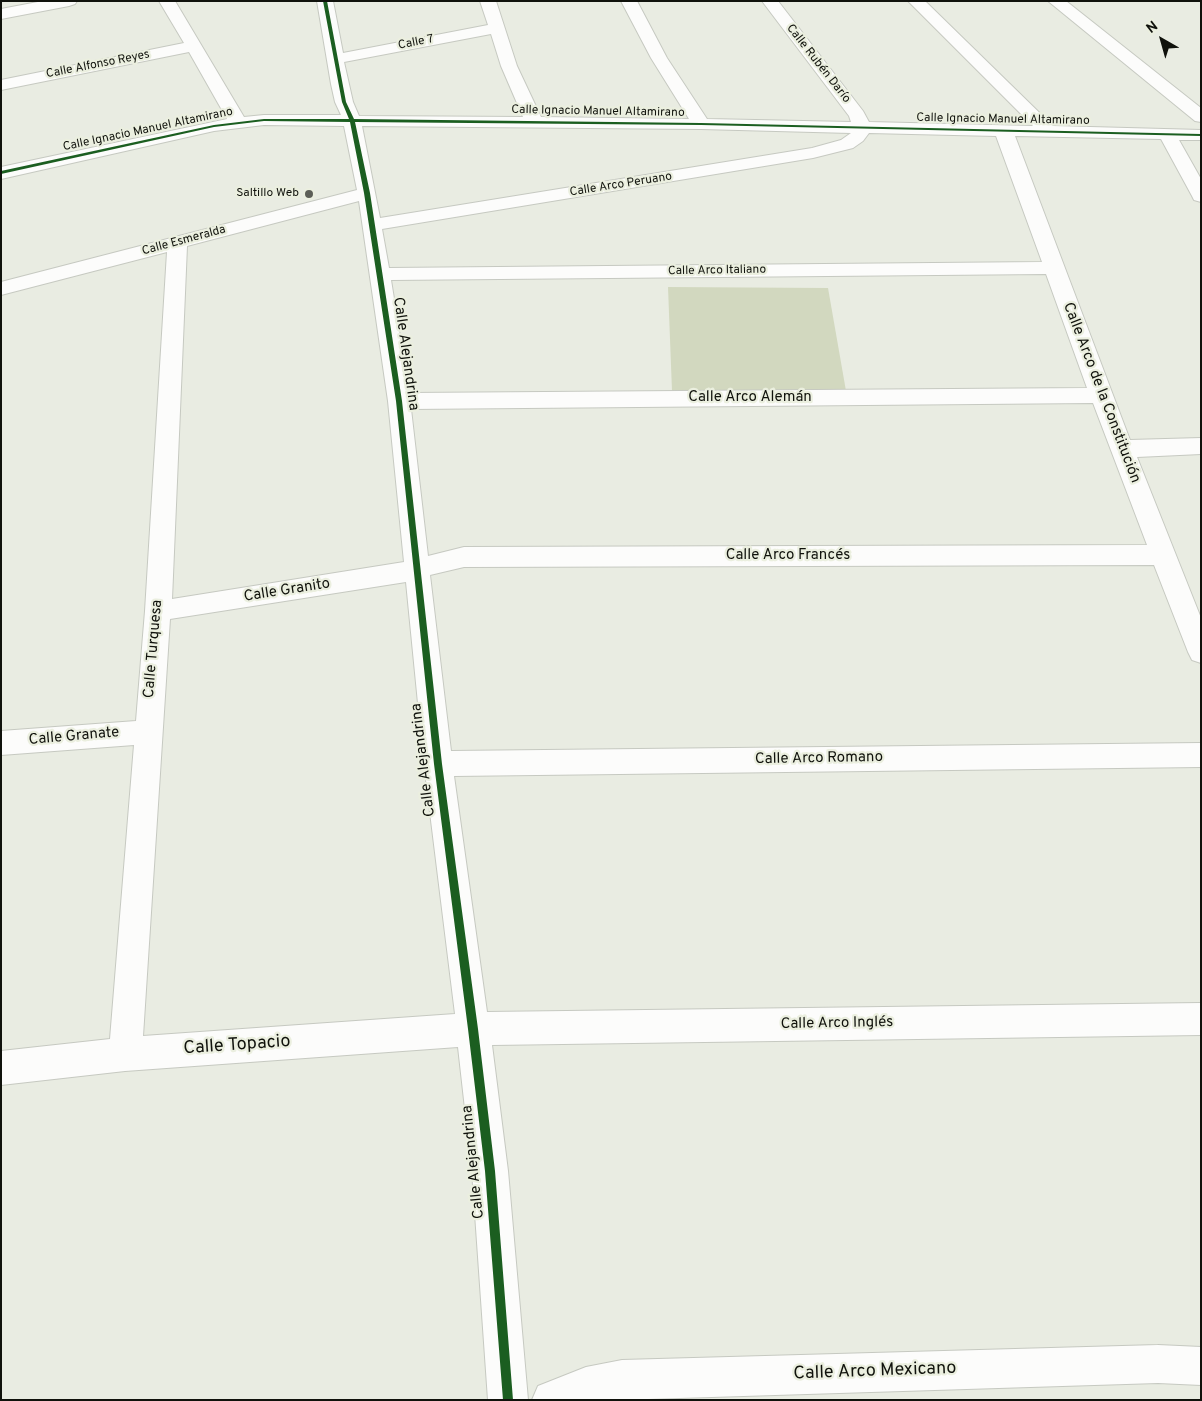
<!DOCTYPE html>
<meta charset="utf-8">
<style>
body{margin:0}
#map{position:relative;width:1202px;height:1401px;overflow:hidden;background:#e9ece2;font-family:Overpass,sans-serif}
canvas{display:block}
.frame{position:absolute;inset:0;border:2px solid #10120c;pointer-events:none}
.north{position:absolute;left:1137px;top:15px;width:50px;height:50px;-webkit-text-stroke:4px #ebefdf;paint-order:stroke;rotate:322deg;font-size:14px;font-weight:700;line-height:20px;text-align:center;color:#10120c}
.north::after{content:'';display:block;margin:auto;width:18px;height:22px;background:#10120c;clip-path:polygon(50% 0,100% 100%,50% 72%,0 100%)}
</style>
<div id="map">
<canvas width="1202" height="1401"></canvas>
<div class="frame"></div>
<div class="north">N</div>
</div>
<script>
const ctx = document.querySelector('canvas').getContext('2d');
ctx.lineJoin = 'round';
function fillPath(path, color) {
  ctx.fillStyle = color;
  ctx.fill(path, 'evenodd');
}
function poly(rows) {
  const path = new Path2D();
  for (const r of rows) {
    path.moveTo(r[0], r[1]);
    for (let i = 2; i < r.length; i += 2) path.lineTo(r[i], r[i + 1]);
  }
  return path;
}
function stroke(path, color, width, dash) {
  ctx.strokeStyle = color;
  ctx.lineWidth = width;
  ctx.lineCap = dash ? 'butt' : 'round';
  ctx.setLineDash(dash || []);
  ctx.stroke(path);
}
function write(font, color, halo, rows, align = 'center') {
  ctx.font = font + ' Overpass,sans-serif';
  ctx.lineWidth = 4.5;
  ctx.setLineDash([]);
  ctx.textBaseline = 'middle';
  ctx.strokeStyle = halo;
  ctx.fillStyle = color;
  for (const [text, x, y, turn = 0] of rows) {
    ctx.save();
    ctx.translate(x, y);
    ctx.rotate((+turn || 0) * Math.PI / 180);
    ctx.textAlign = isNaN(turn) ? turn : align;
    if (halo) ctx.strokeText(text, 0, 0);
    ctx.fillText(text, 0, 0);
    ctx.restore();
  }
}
const green = poly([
 [668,287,828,288,846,391,672,391]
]);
const minor = poly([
 [43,1,77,1,75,4,69,6,1,19,1,9,43,1],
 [159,1,175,1,244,117,264,115,341,115,335,102,331,84,317,1,333,1,343,53,488,25,480,1,496,1,517,66,541,117,689,119,651,58,621,1,637,1,667,58,707,119,851,122,849,116,762,1,778,1,863,111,869,122,1033,126,908,1,925,1,1053,126,1201,130,1201,140,1179,140,1201,179,1201,202,1194,200,1192,196,1161,139,1015,136,1130,440,1201,438,1201,454,1137,457,1201,618,1201,663,1192,660,1188,652,1154,565,464,567,430,575,451,751,1201,743,1201,767,454,776,487,1012,1201,1003,1201,1035,492,1045,508,1171,528,1400,488,1400,472,1171,458,1047,125,1071,1,1085,1,1051,110,1039,134,745,1,755,1,731,136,721,145,611,167,252,1,295,1,282,357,190,344,126,264,125,214,131,1,179,1,167,227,119,189,52,1,90,1,80,184,43,159,1],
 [491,34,501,66,523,117,359,116,353,102,344,62,491,34],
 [362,126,701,129,851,133,841,140,812,148,380,218,362,126],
 [869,133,996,136,1042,262,389,268,382,229,813,158,853,148,863,141,869,133],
 [359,201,388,401,404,562,172,599,187,246,359,201],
 [1046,274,1087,388,409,393,391,280,1046,274],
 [1093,403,1147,545,464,547,428,556,411,409,1093,403],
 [406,582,424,764,455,1014,143,1036,170,619,406,582],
 [1048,1,1066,1,1201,108,1201,122,1195,121,1048,1],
 [1158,1345,1201,1347,1201,1385,1158,1383,616,1400,532,1400,538,1386,586,1367,622,1360,1158,1345]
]);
const cycleway = poly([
 [323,1,327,1,346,102,354,119,701,123,1201,134,1201,136,701,125,355,122,370,193,402,401,442,764,478,1029,495,1171,513,1400,503,1400,485,1171,468,1029,434,764,396,401,364,193,350,122,264,121,214,127,1,174,1,171,214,125,264,119,349,119,342,102,323,1]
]);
const markers = [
 [309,194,5,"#5c5e57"]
];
const farStreetnames = [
 ["Calle 7",416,43,-11],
 ["Calle Rubén Darío",818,64,52],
 ["Calle Alfonso Reyes",98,65,-11],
 ["Calle Ignacio Manuel Altamirano",598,112,1],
 ["Calle Ignacio Manuel Altamirano",1003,120,1],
 ["Calle Ignacio Manuel Altamirano",148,130,-12],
 ["Calle Arco Peruano",621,185,-9],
 ["Calle Esmeralda",184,241,-15],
 ["Calle Arco Italiano",717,271,-1]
];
const farPoinames = [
 ["Saltillo Web",299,194]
];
const streetNames = [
 ["Calle Alejandrina",405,354,82],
 ["Calle Arco de la Constitución",1101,393,69],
 ["Calle Arco Alemán",750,398],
 ["Calle Arco Francés",788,556],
 ["Calle Granito",287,591,-9],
 ["Calle Turquesa",154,649,-85],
 ["Calle Granate",74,737,-5],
 ["Calle Arco Romano",819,759,-1],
 ["Calle Alejandrina",424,760,-97],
 ["Calle Arco Inglés",837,1024,-1],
 ["Calle Alejandrina",474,1162,-96]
];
const nearStreetnames = [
 ["Calle Topacio",237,1046,-4],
 ["Calle Arco Mexicano",875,1372,-2]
];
fillPath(green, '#d2d8bf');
stroke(minor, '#c6c9c1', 2);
fillPath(minor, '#fcfcfb');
fillPath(cycleway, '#1b5e20');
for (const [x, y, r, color] of markers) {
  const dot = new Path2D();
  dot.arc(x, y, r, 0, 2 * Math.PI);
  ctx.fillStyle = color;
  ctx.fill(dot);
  stroke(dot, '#ebefdf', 2);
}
write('12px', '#10120c', '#ebefdf', farStreetnames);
write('12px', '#10120c', '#ebefdf', farPoinames, 'right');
write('15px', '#10120c', '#ebefdf', streetNames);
write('18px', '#10120c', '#ebefdf', nearStreetnames);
</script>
